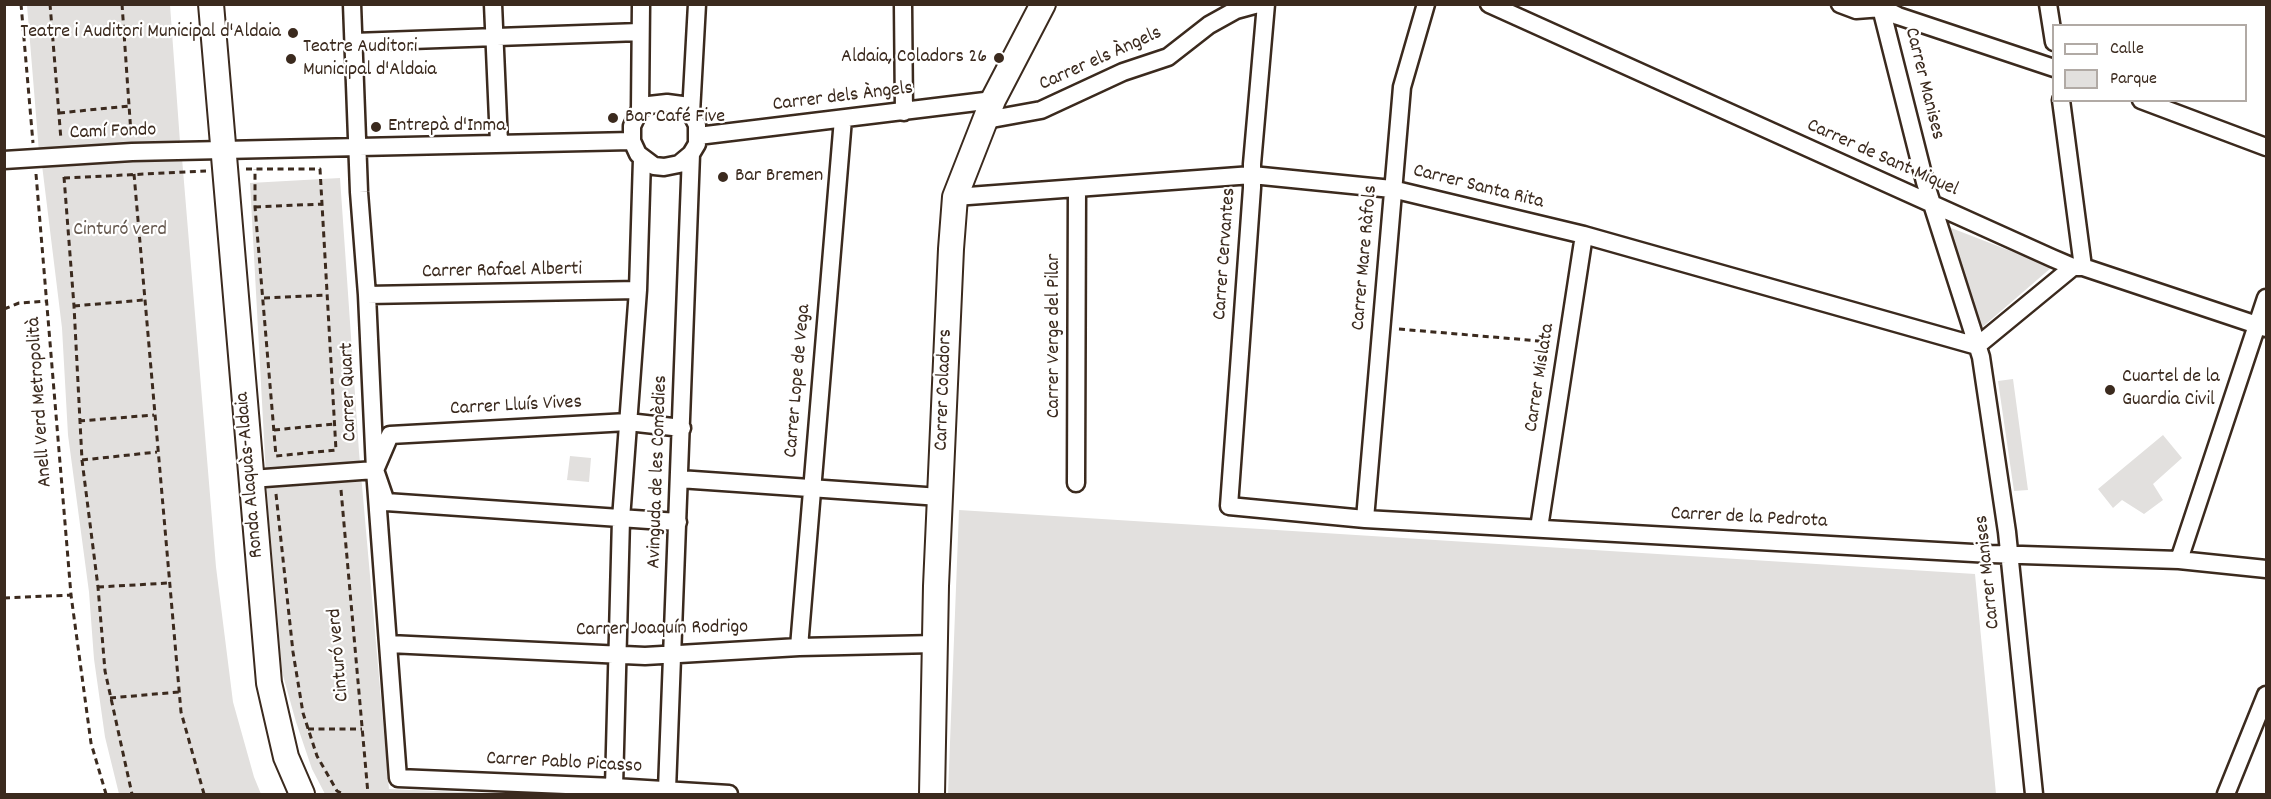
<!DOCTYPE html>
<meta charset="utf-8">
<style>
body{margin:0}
#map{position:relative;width:2271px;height:799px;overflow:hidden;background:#fff;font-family:Dekko,sans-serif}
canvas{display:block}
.frame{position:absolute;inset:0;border:6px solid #3b2a1e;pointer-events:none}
.legend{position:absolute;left:2052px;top:24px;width:195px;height:78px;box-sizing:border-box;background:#fff;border:2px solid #b1aaa5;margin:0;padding:8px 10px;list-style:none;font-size:18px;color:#3b2a1e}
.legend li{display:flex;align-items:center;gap:12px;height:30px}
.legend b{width:30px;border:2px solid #b1aaa5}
</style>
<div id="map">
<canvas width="2271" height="799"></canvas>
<div class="frame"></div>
<ul class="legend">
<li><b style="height:8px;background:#fff"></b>Calle</li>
<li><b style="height:16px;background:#e2e0de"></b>Parque</li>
</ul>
</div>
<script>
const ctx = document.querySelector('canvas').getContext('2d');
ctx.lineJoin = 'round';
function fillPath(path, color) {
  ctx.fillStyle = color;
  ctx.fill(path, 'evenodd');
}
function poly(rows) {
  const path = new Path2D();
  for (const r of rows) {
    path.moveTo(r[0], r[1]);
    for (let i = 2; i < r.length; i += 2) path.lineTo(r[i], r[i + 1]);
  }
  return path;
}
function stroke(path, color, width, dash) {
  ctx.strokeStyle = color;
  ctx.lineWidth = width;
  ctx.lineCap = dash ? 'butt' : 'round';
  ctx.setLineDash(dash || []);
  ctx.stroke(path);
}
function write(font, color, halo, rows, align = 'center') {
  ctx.font = font + ' Dekko,sans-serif';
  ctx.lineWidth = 4.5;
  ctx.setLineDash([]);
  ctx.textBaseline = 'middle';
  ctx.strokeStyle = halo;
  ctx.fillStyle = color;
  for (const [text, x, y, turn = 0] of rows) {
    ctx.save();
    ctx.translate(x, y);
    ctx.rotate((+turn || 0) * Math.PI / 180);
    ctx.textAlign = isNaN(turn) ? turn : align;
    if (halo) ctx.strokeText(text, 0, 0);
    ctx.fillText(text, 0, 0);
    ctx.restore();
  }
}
const green = poly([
 [27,5,170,5,180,142,39,152],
 [182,158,216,567,233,702,254,777,261,794,119,794,105,737,94,659,89,592,68,435,62,328,42,165],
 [340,178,359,452,389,789,513,794,325,794,312,769,296,722,279,661,273,603,250,183],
 [1946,226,2052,267,1979,330],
 [2013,379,2028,490,2014,491,1998,381],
 [2163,435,2182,458,2153,484,2163,500,2144,514,2122,500,2113,508,2098,489],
 [570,456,591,458,589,482,567,480],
 [959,510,1975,574,1996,794,948,794]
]);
const path = poly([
 [21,4,33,143],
 [50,4,61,140],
 [122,4,131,134],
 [59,113,129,106],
 [246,169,320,169,336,450,276,456,255,207,255,169],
 [36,174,71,595,91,743,106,794],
 [134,174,181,712,204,794],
 [64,177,74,306,82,460,98,587,105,671,132,794],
 [64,178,206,171],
 [255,207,322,204],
 [264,298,327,295],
 [74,306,144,300],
 [4,309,19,303,48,301],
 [1399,329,1551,342],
 [79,421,154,415],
 [274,430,334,424],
 [82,460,157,452],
 [341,490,368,794],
 [276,494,293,652,303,713,317,756,337,791,343,794],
 [98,587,169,583],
 [4,598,71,595],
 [110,698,179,692],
 [308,729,362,729]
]);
const street = poly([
 [352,4,359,192,367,295,375,470,398,778,614,787,729,794],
 [493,4,499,143],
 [903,4,904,112],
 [1266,4,1252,164,1252,188,1229,506,1365,519,1991,554,2179,560,2266,569],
 [1489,4,2052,258,2073,267,2083,267,2266,328],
 [1840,4,1856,10,1882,8,1898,16,2054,68],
 [1880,4,1925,182,1981,357,2007,532,2034,794],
 [2048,4,2054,42],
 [354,42,640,32],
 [2061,100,2083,267],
 [2141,100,2266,147],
 [667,103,682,105,691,113,697,125,697,144,691,154,679,164,664,167,654,166,638,154,632,141,632,126,640,109,649,105,667,103],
 [640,109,641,4],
 [691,113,697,4],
 [986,120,1041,110,1123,72,1168,57,1209,25,1236,10,1258,4],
 [698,136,993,100],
 [4,160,132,152,632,141],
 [955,197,1252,175,1392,189,1584,235,1977,346,2073,267],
 [367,295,638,290],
 [251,479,375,470],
 [679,479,940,497],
 [1076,483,1077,188],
 [1365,519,1402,87,1426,4],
 [678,522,386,502,375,470,390,435,628,422,682,428],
 [1539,528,1584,235],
 [2179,560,2266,298],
 [389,644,645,656,799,647,935,644],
 [799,647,843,119],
 [614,787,621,519,638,290,642,159],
 [667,790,691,154],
 [2226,794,2266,695]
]);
const secondary = poly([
 [211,4,269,683,286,757,302,794],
 [932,794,936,586,951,249,955,197,993,100,1043,4]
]);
const markers = [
 [293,33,6,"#3b2a1e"],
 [999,58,6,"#3b2a1e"],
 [291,59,6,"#3b2a1e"],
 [613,118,6,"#3b2a1e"],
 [376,127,6,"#3b2a1e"],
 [723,177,6,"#3b2a1e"],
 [2110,390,6,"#3b2a1e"]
];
const poiNames = [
 ["Teatre i Auditori Municipal d'Aldaia",281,33,"right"],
 ["Teatre Auditori",303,48],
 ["Municipal d'Aldaia",303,71],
 ["Aldaia, Coladors 26",987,58,"right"],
 ["Bar Café Five",625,118],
 ["Entrepà d'Inma",388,127],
 ["Bar Bremen",735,177],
 ["Cuartel de la",2122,378],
 ["Guardia Civil",2122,401]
];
const streetNames = [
 ["Carrer els Àngels",1101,60,-24],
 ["Carrer Manises",1923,84,76],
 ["Carrer dels Àngels",843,98,-7],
 ["Camí Fondo",113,133,-2],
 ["Carrer de Sant Miquel",1882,159,24],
 ["Carrer Santa Rita",1478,188,14],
 ["Carrer Cervantes",1226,254,-86],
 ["Carrer Mare Ràfols",1366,258,-85],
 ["Carrer Rafael Alberti",502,272,-1],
 ["Carrer Verge del Pilar",1055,336,-90],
 ["Carrer Mislata",1541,378,-81],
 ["Carrer Lope de Vega",799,381,-85],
 ["Carrer Coladors",945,390,-88],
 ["Carrer Quart",350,392,-92],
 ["Anell Verd Metropolità",41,402,-94],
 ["Carrer Lluís Vives",516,407,-3],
 ["Avinguda de les Comèdies",659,472,-88],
 ["Ronda Alaquàs-Aldaia",251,475,-95],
 ["Carrer de la Pedrota",1749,519,3],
 ["Carrer Manises",1989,572,-96],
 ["Carrer Joaquín Rodrigo",662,630,-1],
 ["Cinturó verd",340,655,-95],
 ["Carrer Pablo Picasso",564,764,3]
];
const parkNames = [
 ["Cinturó verd",120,231]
];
fillPath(green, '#e2e0de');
stroke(street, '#3b2a1e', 21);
stroke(secondary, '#3b2a1e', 28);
stroke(path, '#3b2a1e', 3, [6, 4.5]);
stroke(street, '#fff', 16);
stroke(secondary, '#fff', 24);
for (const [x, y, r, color] of markers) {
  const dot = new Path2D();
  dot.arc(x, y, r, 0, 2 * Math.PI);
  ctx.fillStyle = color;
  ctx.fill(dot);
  stroke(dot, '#fff', 2);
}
write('20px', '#3b2a1e', '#fff', poiNames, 'left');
write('20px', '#3b2a1e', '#fff', streetNames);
write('20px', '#65584e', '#fff', parkNames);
</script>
